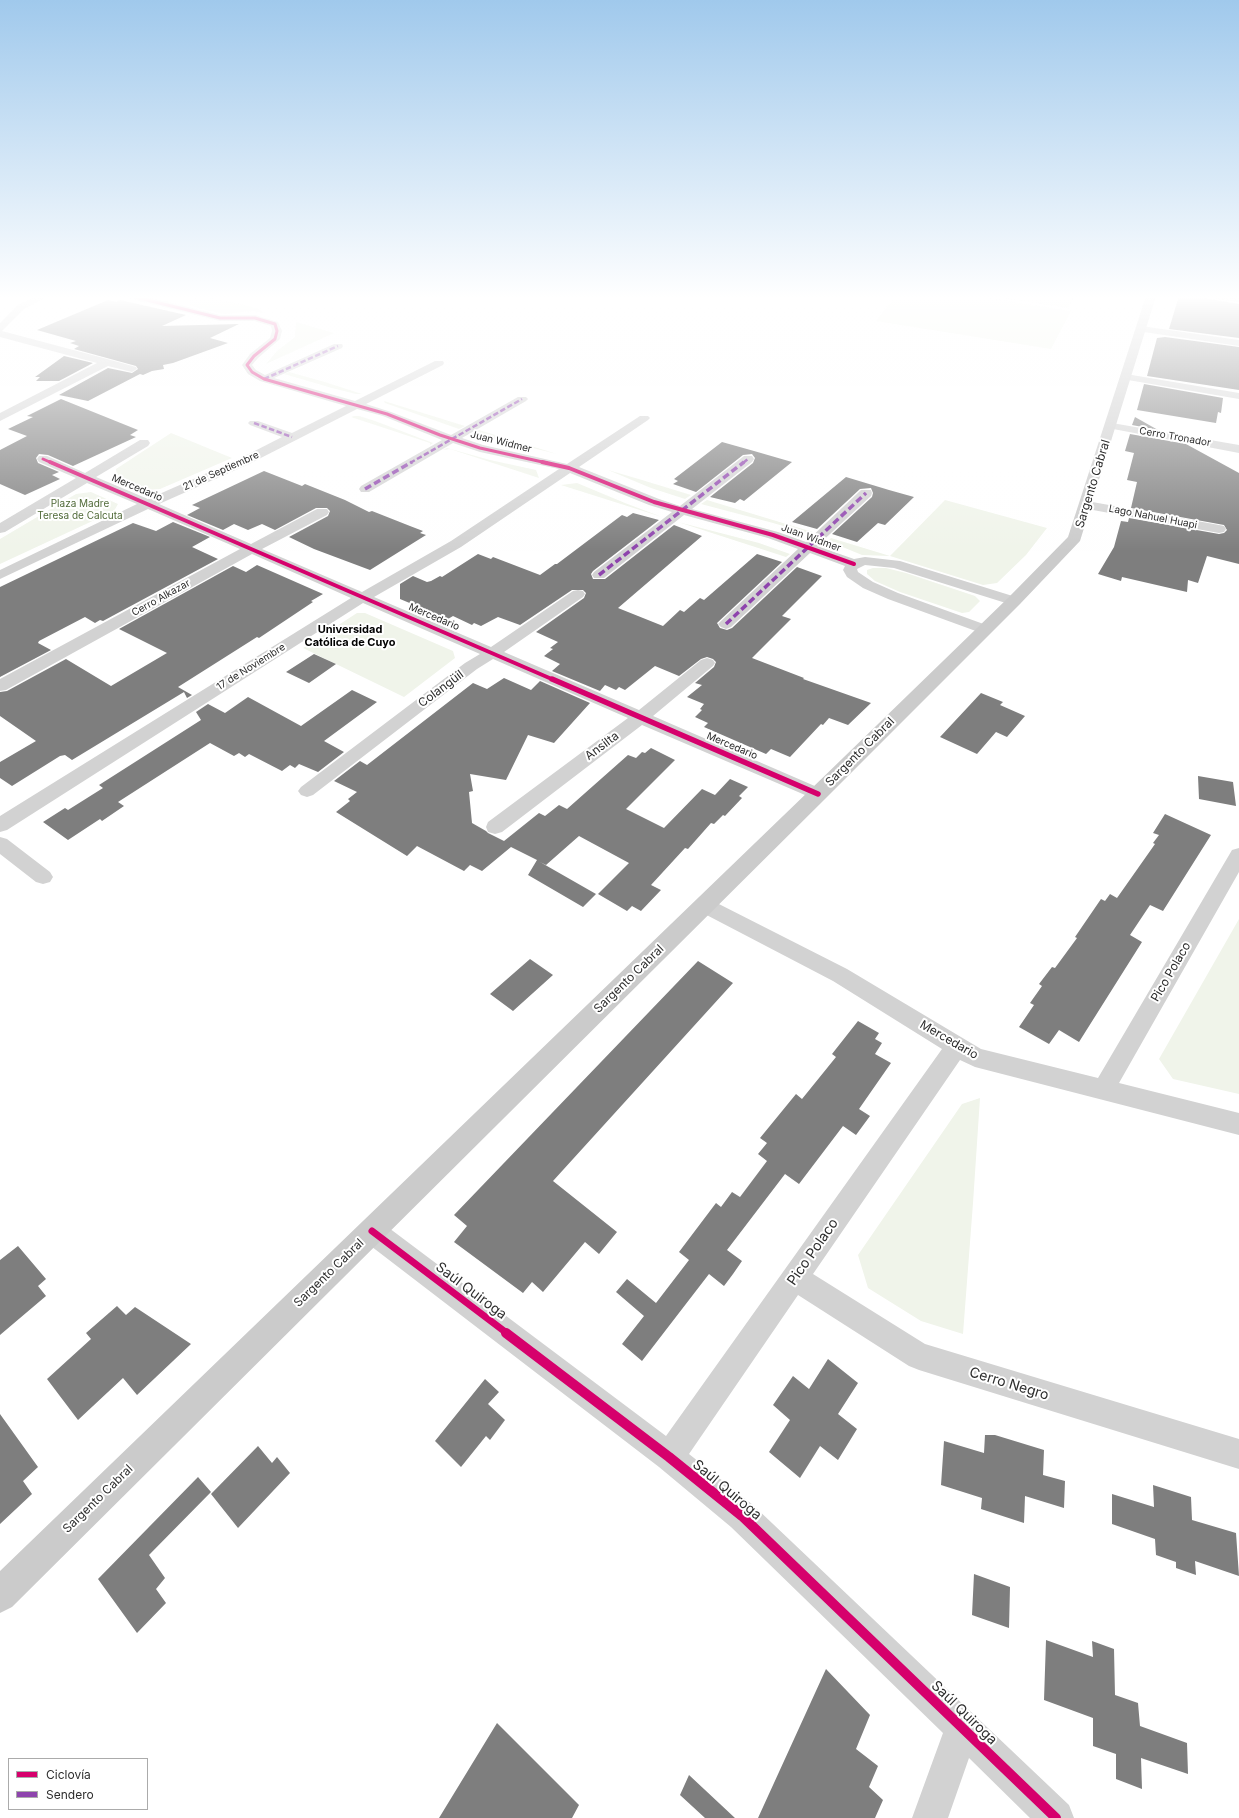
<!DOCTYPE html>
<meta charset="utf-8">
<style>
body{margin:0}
#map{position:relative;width:1239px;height:1818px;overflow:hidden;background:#fff;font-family:Inter,sans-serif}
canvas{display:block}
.legend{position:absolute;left:8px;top:1758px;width:140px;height:52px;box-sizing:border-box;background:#fff;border:1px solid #ababab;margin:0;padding:5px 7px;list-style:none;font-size:12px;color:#2d2d2d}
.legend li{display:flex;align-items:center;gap:8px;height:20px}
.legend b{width:20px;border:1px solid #ababab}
</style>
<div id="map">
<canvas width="1239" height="1818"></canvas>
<ul class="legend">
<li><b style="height:5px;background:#d6006c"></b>Ciclovía</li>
<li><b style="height:5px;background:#8e44ad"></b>Sendero</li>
</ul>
</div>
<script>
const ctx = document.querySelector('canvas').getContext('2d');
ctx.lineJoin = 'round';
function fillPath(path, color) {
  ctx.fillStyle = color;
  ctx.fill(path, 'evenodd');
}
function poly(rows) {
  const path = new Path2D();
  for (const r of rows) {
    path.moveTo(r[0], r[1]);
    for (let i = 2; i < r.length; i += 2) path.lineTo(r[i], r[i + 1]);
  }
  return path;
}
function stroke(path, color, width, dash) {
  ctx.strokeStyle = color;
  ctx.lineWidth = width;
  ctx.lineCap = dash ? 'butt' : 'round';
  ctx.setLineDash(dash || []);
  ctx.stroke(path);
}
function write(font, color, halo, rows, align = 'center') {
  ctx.font = font + ' Inter,sans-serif';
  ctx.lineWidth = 4;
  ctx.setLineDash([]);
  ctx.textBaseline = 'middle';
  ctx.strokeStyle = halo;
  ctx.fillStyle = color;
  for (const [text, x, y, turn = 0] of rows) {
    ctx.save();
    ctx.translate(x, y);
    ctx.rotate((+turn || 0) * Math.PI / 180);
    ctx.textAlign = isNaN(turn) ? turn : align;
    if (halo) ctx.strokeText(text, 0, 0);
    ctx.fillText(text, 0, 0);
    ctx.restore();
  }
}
const green = poly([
 [201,296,258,308,263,313,253,311,224,314,190,306,190,301],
 [895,296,976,296,1071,311,1051,349,876,321],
 [990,296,1074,296,1068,308],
 [296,322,334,333,266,364,277,351,295,337],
 [289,372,325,382,362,394,356,394,332,388,284,374],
 [384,401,465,426,459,429,385,403],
 [354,416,359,416,375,421,433,443,430,445,430,443,351,417],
 [479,430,557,454,472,433],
 [171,433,232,458,160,489,145,490,117,478,116,469],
 [447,448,490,460,536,470,539,478,450,449,443,450],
 [608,470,642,480,691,495,685,499,651,488],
 [577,483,625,503,662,517,561,485],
 [91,492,118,504,114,511,0,564,0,539,76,494],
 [707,500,796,527,813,532,811,534,773,523,701,504],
 [945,500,1047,528,1026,555,997,583,983,585,890,556,862,555,828,541,831,538,890,556],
 [678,522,759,543,790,554,786,557],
 [873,568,886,568,906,573,975,596,980,601,969,612,962,613,900,592,875,581,867,574,867,570],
 [357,613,365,613,453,651,455,658,404,697,303,648],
 [1239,919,1239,1094,1173,1079,1159,1059],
 [980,1098,973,1203,963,1334,921,1321,868,1288,858,1255,962,1104]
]);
const building = poly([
 [1179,296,1193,296,1239,304,1239,338,1169,329],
 [108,300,116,302,120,300,186,315,162,326,239,324,210,338,228,343,173,363,163,365,164,369,152,371,143,375,140,374,88,401,59,395,108,368,132,373,138,369,136,366,74,349,79,346,70,343,76,341,37,330],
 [1165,337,1239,347,1239,390,1147,376,1157,338],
 [64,356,93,363,59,381,36,381,40,377,35,377],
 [1144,384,1223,398,1221,413,1218,412,1216,423,1137,410],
 [61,399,138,430,130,435,136,437,73,466,48,455,39,454,36,458,38,463,59,472,52,475,60,479,25,495,0,484,0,450,27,436,8,429,33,417,27,416],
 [1135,417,1158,430,1132,425],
 [1130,434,1186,444,1239,473,1239,564,1207,556,1198,583,1188,580,1187,592,1122,577,1121,581,1098,574,1114,547,1121,521,1128,522,1129,518,1219,534,1224,533,1227,530,1224,525,1131,508,1137,482,1127,480,1134,453,1125,451],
 [722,442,754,451,792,462,744,501,740,499,735,503,710,497,753,463,755,458,752,454,743,455,696,492,673,484,678,481,674,479],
 [264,471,302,486,305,484,345,500,369,512,372,511,410,526,423,531,420,533,426,535,370,570,314,549,289,537,328,516,330,511,327,508,316,508,275,530,262,524,248,530,234,524,223,530,187,515,200,508,192,505],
 [846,477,889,490,914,497,885,525,878,523,857,542,832,534,872,497,873,493,871,488,860,489,817,529,792,522],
 [633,513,659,520,593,571,591,574,593,579,605,579,674,525,702,536,618,608,663,626,680,610,684,612,700,598,704,600,757,554,782,562,717,623,720,628,727,630,732,628,797,567,822,576,782,616,791,619,752,658,804,678,803,679,871,703,848,725,829,718,823,725,821,724,790,757,771,749,766,754,704,727,708,723,695,717,702,710,700,709,704,704,687,697,702,685,695,683,714,667,716,662,713,659,707,657,701,659,679,676,655,666,625,690,619,687,616,690,605,685,600,691,552,671,560,664,544,656,553,649,550,648,558,642,536,632,584,598,586,593,583,590,572,590,520,625,498,617,481,626,474,623,472,625,453,616,448,619,400,599,400,584,413,576,427,582,431,581,440,576,442,577,478,554,491,559,493,557,540,575,555,564,557,564,622,515,627,517],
 [173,522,210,537,192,547,218,559,103,621,100,620,95,623,85,617,39,641,38,643,51,650,0,677,0,587,133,523,156,531],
 [257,565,323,594,311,601,313,602,259,638,257,637,178,687,192,695,187,698,184,692,72,760,65,755,60,756,12,786,0,778,0,762,36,741,0,716,0,692,7,691,66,659,111,686,167,653,119,629,233,566,246,572],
 [314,654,336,664,309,683,286,672],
 [504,678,531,690,540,681,590,703,554,743,528,735,506,780,470,774,473,791,469,792,472,823,486,831,488,833,504,841,539,813,545,816,559,805,567,809,628,755,636,758,642,752,645,753,651,748,675,760,626,809,664,828,702,789,715,795,730,779,748,787,739,796,742,798,725,816,723,815,714,824,711,823,688,849,685,848,651,885,661,890,641,911,632,906,627,911,598,894,629,863,579,836,546,865,540,862,596,894,583,907,528,875,537,860,511,847,482,871,470,865,464,871,417,846,407,856,336,812,350,801,348,799,357,792,334,781,360,761,367,765,473,683,487,689],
 [352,690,377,702,324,741,344,752,318,772,299,764,295,768,290,765,282,771,249,754,245,757,239,753,234,756,210,743,118,802,124,806,102,821,100,819,68,840,43,822,65,808,68,810,103,788,99,785,201,720,196,712,208,704,225,713,248,697,301,726],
 [981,693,1003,702,1000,705,1025,716,1007,737,996,732,977,754,940,737],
 [1198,776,1233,782,1236,806,1199,799],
 [1165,814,1211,835,1163,911,1150,905,1130,935,1142,942,1079,1042,1059,1030,1049,1044,1019,1027,1034,1005,1030,1003,1042,986,1039,984,1052,967,1055,968,1077,938,1075,937,1101,899,1105,901,1110,894,1117,898,1155,844,1153,843,1159,835,1153,833],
 [530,959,553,975,513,1011,490,994],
 [698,961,733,983,553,1181,617,1232,599,1254,585,1242,543,1292,532,1282,523,1293,454,1242,467,1226,454,1215],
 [858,1021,879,1033,875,1039,882,1043,875,1054,891,1063,859,1109,870,1116,856,1135,843,1126,799,1184,785,1174,727,1250,742,1261,733,1274,724,1286,709,1274,642,1361,622,1344,644,1316,616,1292,627,1279,656,1303,689,1260,679,1252,716,1203,721,1207,732,1192,740,1197,767,1161,758,1154,767,1143,760,1138,796,1094,802,1099,836,1057,832,1054],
 [18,1246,46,1279,38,1286,46,1296,0,1335,0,1260],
 [117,1306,126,1315,135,1307,191,1344,137,1395,123,1378,78,1420,47,1379,91,1339,86,1333],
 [828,1359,858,1383,838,1414,857,1429,838,1460,820,1446,800,1478,769,1452,790,1420,773,1405,793,1376,809,1389],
 [485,1379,499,1392,488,1404,505,1420,490,1440,486,1436,461,1467,435,1441],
 [0,1414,38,1467,23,1481,32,1494,0,1524],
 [985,1435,995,1435,1044,1450,1043,1475,1065,1481,1064,1508,1025,1496,1024,1523,981,1509,982,1498,941,1485,944,1441,984,1453],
 [258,1446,272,1463,277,1457,290,1473,238,1528,211,1494],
 [198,1477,211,1492,149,1555,165,1578,156,1589,166,1603,137,1633,98,1579],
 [1153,1485,1191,1497,1192,1520,1236,1533,1239,1576,1195,1561,1196,1575,1176,1568,1176,1562,1156,1555,1155,1539,1112,1524,1112,1494,1154,1507],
 [974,1574,1010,1587,1009,1628,972,1615],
 [1046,1640,1093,1657,1092,1641,1114,1649,1115,1695,1138,1703,1140,1726,1187,1743,1188,1774,1141,1758,1142,1789,1116,1779,1116,1754,1093,1746,1093,1718,1044,1700],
 [826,1669,870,1715,856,1749,878,1766,869,1787,883,1800,875,1818,758,1818],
 [497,1723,579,1805,572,1818,439,1818],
 [689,1775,735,1818,705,1818,680,1795]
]);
const street = poly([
 [37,296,49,296,24,309,2,331,111,360,136,367,137,369,132,372,108,366,0,421,0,413,97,363,0,337,0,323,18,305,37,296],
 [127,296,144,296,220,315,255,315,278,322,282,331,280,339,258,358,252,365,256,370,265,375,334,344,342,344,343,346,342,348,274,378,355,401,435,361,443,361,444,363,443,365,366,404,391,412,451,435,518,397,526,397,528,399,526,401,462,438,483,445,567,464,640,416,648,416,650,418,648,420,579,467,659,499,680,506,744,456,752,456,754,459,752,462,692,509,778,532,806,542,861,490,871,490,872,493,871,496,817,546,854,559,865,557,900,561,1019,598,1021,601,1019,604,1014,605,1009,604,894,568,865,565,857,569,858,572,873,582,898,593,989,626,992,629,989,632,984,634,888,599,863,588,847,577,843,570,845,566,810,553,731,627,726,629,721,627,718,624,721,621,798,549,768,538,684,515,604,578,594,578,592,575,594,572,672,512,649,505,570,473,461,547,374,597,491,647,573,591,578,590,583,591,585,594,583,597,504,652,639,710,701,660,707,658,713,660,715,663,713,666,653,716,824,790,827,794,824,798,818,800,812,798,642,725,502,832,495,834,488,832,486,827,488,822,628,718,493,659,477,669,313,795,307,797,301,795,298,791,301,787,465,663,480,654,363,603,7,830,0,832,0,816,351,598,252,554,6,690,0,691,0,679,240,549,148,509,0,579,0,570,137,504,87,483,5,532,0,533,0,523,76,478,39,462,37,459,39,456,47,456,85,473,140,440,148,440,150,443,148,446,96,477,148,499,241,458,282,437,250,425,248,423,250,421,258,421,292,433,346,406,260,381,248,374,242,365,250,354,270,338,272,331,271,326,254,321,220,321,128,298,127,296],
 [357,409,383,416,442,440,361,486,359,489,361,492,369,492,453,443,480,452,559,469,451,541,362,592,262,549,327,515,329,512,327,509,317,509,251,544,159,504,249,464,357,409],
 [1213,296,1239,296,1239,302,1217,299,1213,296],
 [1141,326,1239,340,1239,346,1137,331,1136,329,1137,327,1141,326],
 [1126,374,1239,393,1239,399,1122,379,1121,377,1122,375,1126,374],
 [1112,423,1239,445,1239,453,1108,428,1106,426,1108,424,1112,423],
 [1087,501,1219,525,1224,526,1226,529,1224,532,1219,533,1082,508,1080,505,1082,502,1087,501],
 [0,837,7,839,50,872,53,877,50,882,43,884,36,882,0,854,0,837],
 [1239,848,1239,872,1119,1083,1239,1113,1239,1135,975,1067,960,1060,813,1274,925,1344,1239,1439,1239,1469,919,1370,909,1366,798,1295,689,1454,753,1505,1069,1805,1074,1818,1030,1818,969,1758,948,1818,912,1818,943,1733,731,1527,659,1467,363,1240,359,1231,363,1222,372,1218,381,1222,666,1436,942,1049,833,981,697,910,694,905,697,900,704,897,711,900,847,969,981,1049,1098,1078,1232,850,1239,848]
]);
const secondary = poly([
 [1146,296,1156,296,1080,541,1020,604,825,799,12,1607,0,1613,0,1571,811,789,1008,598,1068,537,1146,296]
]);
const quietFar1 = poly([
 [264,379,338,346],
 [254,423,292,437],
 [410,463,522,399],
 [743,463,748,459]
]);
const quiet = poly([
 [365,489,412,462],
 [599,575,744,462],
 [726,624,866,493]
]);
const cyclewayFar4 = poly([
 [131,296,220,318,255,318,275,324,277,331,275,339,254,356,247,365,252,372,264,379,387,414,440,435,480,448,547,463],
 [43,459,52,463]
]);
const cyclewayFar3 = poly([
 [50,462,554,680],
 [542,462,569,468,654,502,773,535,854,564]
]);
const cyclewayFar2 = poly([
 [552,679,818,794]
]);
const cyclewayFar1 = poly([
 [372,1231,508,1334]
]);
const cycleway = poly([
 [506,1333,669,1457,742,1516,1056,1818]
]);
const farStreetnames = [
 ["Cerro Tronador",1175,437,10],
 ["Juan Widmer",501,442,14],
 ["21 de Septiembre",221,471,-24],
 ["Mercedario",137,488,23],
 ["Lago Nahuel Huapi",1153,517,11],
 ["Juan Widmer",811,538,20],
 ["Cerro Alkazar",161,598,-29],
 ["Mercedario",434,617,23],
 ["17 de Noviembre",251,667,-32],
 ["Mercedario",732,746,23]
];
const farParknames = [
 ["Plaza Madre",80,504],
 ["Teresa de Calcuta",80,516]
];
const farNeighbourhoodnames = [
 ["Universidad",350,630],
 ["Católica de Cuyo",350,643]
];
const streetNames = [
 ["Sargento Cabral",1093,484,-73],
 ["Colangüil",441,689,-37],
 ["Ansilta",602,746,-37],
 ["Sargento Cabral",860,752,-45],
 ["Pico Polaco",1171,972,-60],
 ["Sargento Cabral",629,979,-44],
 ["Mercedario",949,1040,30],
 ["Sargento Cabral",329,1273,-44],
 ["Sargento Cabral",98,1499,-44]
];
const nearStreetnames = [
 ["Pico Polaco",813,1252,-55],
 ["Saúl Quiroga",471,1291,37],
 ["Cerro Negro",1009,1384,17],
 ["Saúl Quiroga",727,1490,40],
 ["Saúl Quiroga",964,1713,44]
];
fillPath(green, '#f0f4ea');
fillPath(building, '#7e7e7e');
fillPath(street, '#d2d2d2');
fillPath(secondary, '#cbcbcb');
stroke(quietFar1, '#8e44ad', 2.5, [5.5, 2.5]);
stroke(quiet, '#8e44ad', 3.5, [7, 3.5]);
stroke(cyclewayFar4, '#d6006c', 3);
stroke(cyclewayFar3, '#d6006c', 4);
stroke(cyclewayFar2, '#d6006c', 5.5);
stroke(cyclewayFar1, '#d6006c', 7);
stroke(cycleway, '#d6006c', 10);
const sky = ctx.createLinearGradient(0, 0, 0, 551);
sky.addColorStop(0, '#a0c9ec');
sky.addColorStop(0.54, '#fff');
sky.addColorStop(1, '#ffffff00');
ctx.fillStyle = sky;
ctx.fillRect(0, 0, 1239, 551);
write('10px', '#2d2d2d', '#fff', farStreetnames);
write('10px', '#506a38', '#fff', farParknames);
write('bold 11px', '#000', '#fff', farNeighbourhoodnames);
write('12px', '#2d2d2d', '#fff', streetNames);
write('14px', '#2d2d2d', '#fff', nearStreetnames);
</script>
